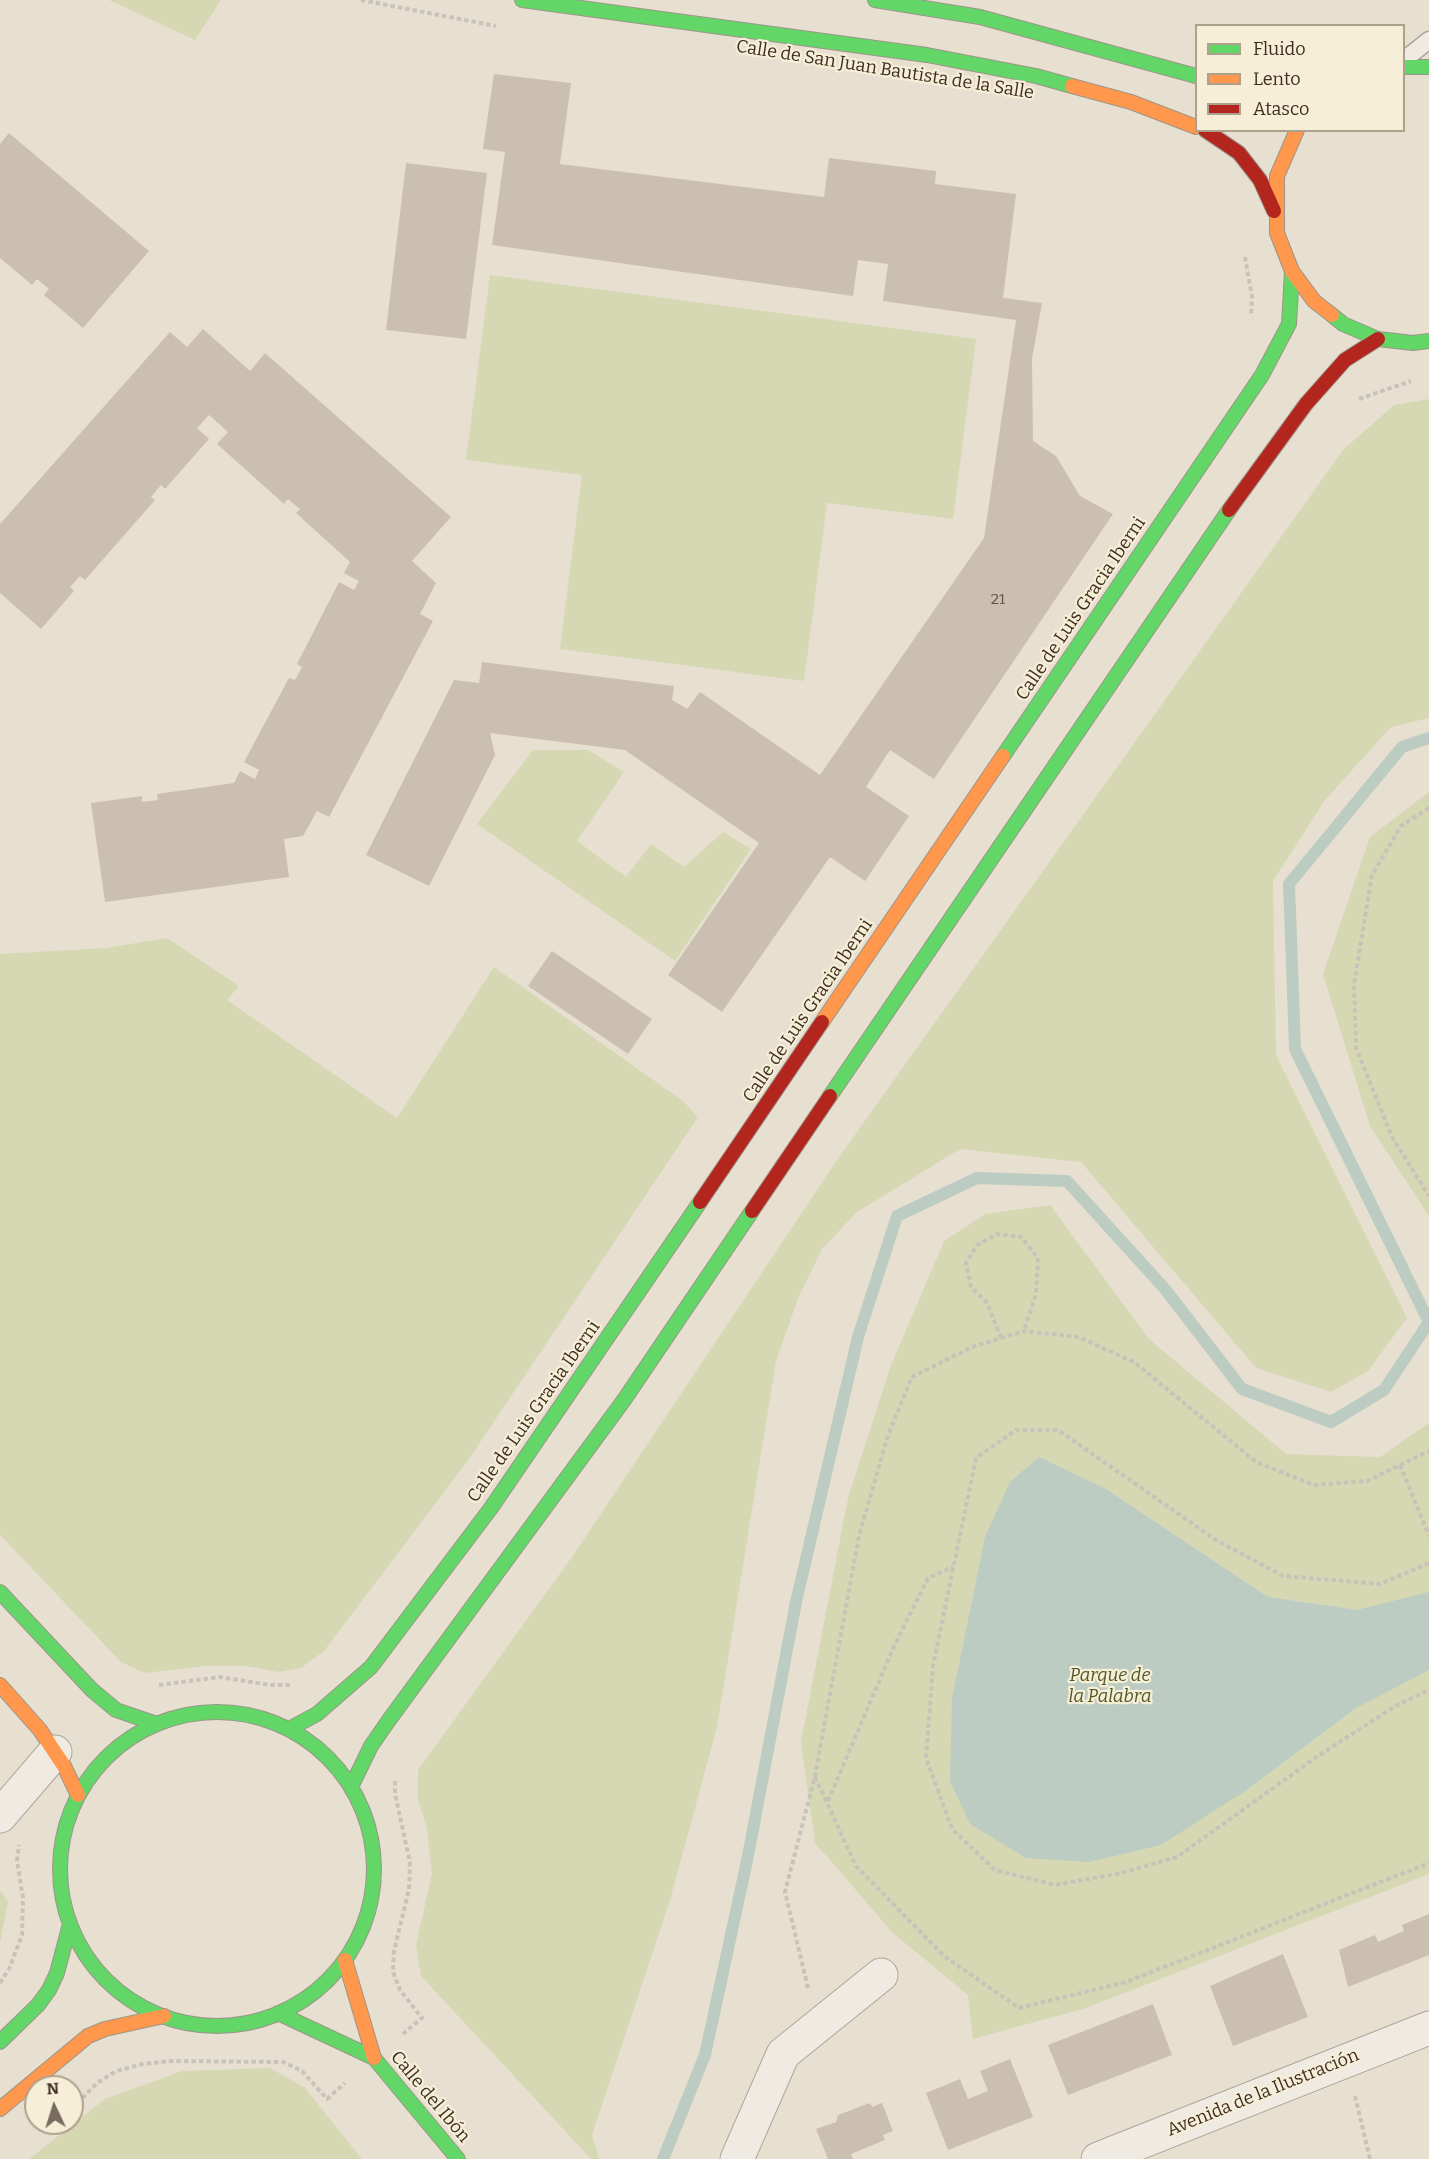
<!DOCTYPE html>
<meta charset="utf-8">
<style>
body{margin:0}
#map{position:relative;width:1429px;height:2159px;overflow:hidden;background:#e7e0d1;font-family:Bitter,serif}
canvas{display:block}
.legend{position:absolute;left:1195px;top:24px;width:210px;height:108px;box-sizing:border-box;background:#f7eed8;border:2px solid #ada18e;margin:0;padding:8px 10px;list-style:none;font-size:18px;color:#3d2e20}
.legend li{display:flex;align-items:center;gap:12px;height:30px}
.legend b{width:30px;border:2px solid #ada18e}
.north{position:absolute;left:24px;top:2075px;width:60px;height:60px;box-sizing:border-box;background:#f7eed8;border:2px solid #ada18e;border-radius:50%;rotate:356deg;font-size:16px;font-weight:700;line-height:24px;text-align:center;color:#3d2e20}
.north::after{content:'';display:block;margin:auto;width:21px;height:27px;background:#786c5e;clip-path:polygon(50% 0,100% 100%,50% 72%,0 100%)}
</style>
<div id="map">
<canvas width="1429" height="2159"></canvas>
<ul class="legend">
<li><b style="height:8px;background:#63d668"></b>Fluido</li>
<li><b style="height:8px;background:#ff974d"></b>Lento</li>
<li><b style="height:8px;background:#b3261e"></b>Atasco</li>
</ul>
<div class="north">N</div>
</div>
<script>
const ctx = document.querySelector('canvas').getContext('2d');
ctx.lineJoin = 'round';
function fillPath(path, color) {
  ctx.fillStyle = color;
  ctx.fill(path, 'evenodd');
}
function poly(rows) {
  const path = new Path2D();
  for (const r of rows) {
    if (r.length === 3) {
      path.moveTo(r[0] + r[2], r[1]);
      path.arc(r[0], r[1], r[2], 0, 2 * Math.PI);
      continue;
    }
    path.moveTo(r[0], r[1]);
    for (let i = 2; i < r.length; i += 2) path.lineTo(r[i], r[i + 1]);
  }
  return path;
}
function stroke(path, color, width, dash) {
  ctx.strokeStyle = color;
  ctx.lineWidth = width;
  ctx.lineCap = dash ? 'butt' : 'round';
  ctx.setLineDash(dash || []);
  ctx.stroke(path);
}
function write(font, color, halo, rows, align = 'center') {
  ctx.font = font + ' Bitter,serif';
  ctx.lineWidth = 4.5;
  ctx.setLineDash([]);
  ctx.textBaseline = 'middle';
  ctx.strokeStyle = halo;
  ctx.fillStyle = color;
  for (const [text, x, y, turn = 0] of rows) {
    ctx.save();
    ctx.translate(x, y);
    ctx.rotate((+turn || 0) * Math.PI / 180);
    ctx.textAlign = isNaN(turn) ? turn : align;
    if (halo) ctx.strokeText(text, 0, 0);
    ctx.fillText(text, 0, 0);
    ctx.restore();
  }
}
const green = poly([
 [109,0,221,0,195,40],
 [490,275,976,339,953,519,827,503,804,681,560,649,582,475,466,460],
 [1429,399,1429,718,1391,727,1325,800,1273,881,1276,1055,1407,1318,1368,1371,1331,1392,1256,1368,1081,1162,960,1149,857,1212,822,1249,799,1296,776,1361,717,1727,670,1900,592,2135,599,2159,591,2159,421,1976,416,1945,432,1874,427,1828,418,1800,418,1770,572,1557,837,1160,1343,450,1394,405],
 [533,750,588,750,624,772,577,841,626,877,651,844,684,867,723,832,751,849,675,961,477,824],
 [1429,792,1429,1216,1370,1126,1323,974,1370,837],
 [167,938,239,986,227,1000,397,1118,494,967,683,1101,698,1117,469,1459,324,1651,301,1668,278,1672,246,1666,206,1666,144,1673,121,1662,0,1535,0,954,106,948],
 [1050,1205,1149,1339,1286,1454,1380,1457,1429,1423,1429,1874,1086,2008,973,2039,968,1995,893,1933,815,1843,801,1742,848,1498,891,1365,944,1241,985,1214],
 [0,1890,8,1902,0,1943],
 [270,2068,305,2088,362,2159,29,2159,105,2099,182,2071]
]);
const water = poly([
 [1039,1457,1106,1489,1268,1597,1357,1610,1429,1592,1429,1670,1356,1708,1245,1791,1161,1845,1089,1862,1026,1858,970,1824,950,1781,952,1699,985,1537,1010,1482]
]);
const stream = poly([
 [663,2159,705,2055,747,1861,796,1602,858,1337,897,1216,977,1178,1067,1181,1165,1289,1242,1389,1331,1422,1384,1390,1429,1322,1295,1049,1289,884,1402,747,1429,738]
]);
const building = poly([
 [494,74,571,83,560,164,824,197,829,158,936,171,935,184,1016,194,1003,298,1042,303,1032,359,1033,441,1056,456,1080,496,1113,514,934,779,890,750,866,787,909,816,865,881,830,857,722,1012,668,975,759,843,625,750,490,733,495,755,429,886,366,855,454,680,479,683,482,662,674,686,672,700,687,709,700,692,820,775,984,538,1016,320,883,301,888,264,858,260,853,296,492,245,505,152,483,149],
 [9,133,149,251,83,328,44,295,49,289,37,279,32,285,0,258,0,144],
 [406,163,487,173,466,339,386,330],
 [203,329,250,371,265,353,451,517,412,561,436,583,420,614,433,621,329,817,317,811,303,836,284,839,289,877,105,902,91,803,142,796,142,802,158,800,157,794,234,783,240,771,255,779,259,770,244,762,289,678,295,680,302,667,297,664,339,582,354,590,359,581,344,573,350,562,296,513,300,509,288,499,284,504,217,444,228,432,209,415,197,428,209,439,165,489,161,485,151,497,155,500,85,580,80,576,70,587,74,591,41,629,0,593,0,524,170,332,187,347],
 [552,951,652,1019,628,1054,528,986],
 [1429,1914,1429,1955,1348,1987,1339,1950,1375,1935,1378,1942,1404,1931,1402,1925],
 [1283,1954,1308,2017,1233,2046,1210,1986],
 [1153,2004,1172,2055,1068,2095,1048,2045],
 [1010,2059,1033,2117,948,2150,926,2093,960,2079,968,2099,988,2091,980,2071],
 [870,2103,872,2107,882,2103,893,2131,883,2135,885,2140,851,2154,853,2159,828,2159,816,2129,836,2122,838,2115]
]);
const path = poly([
 [361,0,496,26],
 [1245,257,1252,297,1251,315],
 [1359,399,1411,381],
 [1429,808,1401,826,1372,875,1354,984,1356,1048,1392,1137,1429,1196],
 [1001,1338,987,1303,971,1287,966,1263,977,1245,997,1234,1021,1237,1038,1258,1036,1294,1024,1331],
 [1400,1465,1429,1536],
 [1429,1563,1380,1584,1283,1576,1216,1540,1058,1430,1016,1430,976,1458,933,1666,926,1758,952,1829,995,1870,1055,1885,1121,1873,1177,1857,1318,1756,1397,1705,1429,1690],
 [159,1685,220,1677,270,1685,291,1685],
 [815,1777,856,1866,944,1956,1019,2008,1126,1982,1429,1863],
 [395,1781,395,1794,410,1862,409,1889,394,1951,393,1972,400,1990,422,2018,403,2034],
 [828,1801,895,1644,928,1578,953,1567],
 [0,1983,9,1969,22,1935,23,1898,17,1861,19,1845],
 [808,1988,785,1892,815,1776,859,1536,888,1435,912,1377,972,1347,1024,1331,1078,1337,1134,1362,1256,1462,1314,1485,1367,1481,1429,1451],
 [1355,2096,1370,2159],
 [72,2109,97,2083,116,2071,143,2064,170,2061,283,2062,302,2071,327,2099,345,2083]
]);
const lane = poly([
 [1404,60,1429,40]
]);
const street = poly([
 [0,1816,55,1752],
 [737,2159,783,2054,881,1975],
 [1098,2159,1429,2028]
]);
const fast = poly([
 [522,0,927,55,1036,76,1072,86],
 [875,0,980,17,1196,76],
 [1404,67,1429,67],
 [1332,315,1343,324,1378,339,1413,343,1429,341],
 [1003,756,1262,375,1289,324,1292,271],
 [830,1096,1229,510],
 [0,1592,92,1690,116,1710,157,1724],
 [217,1869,157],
 [289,1729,317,1714,371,1667,491,1508,700,1202],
 [351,1787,371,1746,389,1720,624,1400,752,1211],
 [278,2013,374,2058,458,2159],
 [0,2042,38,2005,49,1990,57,1973,70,1924]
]);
const slow = poly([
 [1072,86,1131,102,1196,127],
 [1297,130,1277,176,1277,233,1292,271,1314,301,1332,315],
 [822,1022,1003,756],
 [0,1685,40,1730,64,1766,78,1795],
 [345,1960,374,2058],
 [0,2109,88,2036,105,2029,164,2016]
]);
const jam = poly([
 [1205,130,1239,153,1260,180,1274,211],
 [1229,510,1306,404,1345,360,1378,339],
 [700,1202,822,1022],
 [752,1211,830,1096]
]);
const numberNames = [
 ["21",998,600]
];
const streetNames = [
 ["Calle de San Juan Bautista de la Salle",885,70,9],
 ["Calle de Luis Gracia Iberni",1081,609,-56],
 ["Calle de Luis Gracia Iberni",808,1011,-56],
 ["Calle de Luis Gracia Iberni",534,1412,-55],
 ["Avenida de la Ilustración",1263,2093,-22],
 ["Calle del Ibón",430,2097,50]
];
const parkNames = [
 ["Parque de",1110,1676],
 ["la Palabra",1110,1697]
];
fillPath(green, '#d6d7b3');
fillPath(water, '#bcccc2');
stroke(stream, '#bcccc2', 12);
fillPath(building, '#cbbfb2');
stroke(lane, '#ada599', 19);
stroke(street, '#ada599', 35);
stroke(fast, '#9c958a', 16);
stroke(slow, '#9c958a', 16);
stroke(jam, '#9c958a', 16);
stroke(path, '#c8c2b9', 4, [4.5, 3]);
stroke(lane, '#efebe3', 16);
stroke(street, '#efebe3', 33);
stroke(fast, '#63d668', 14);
stroke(slow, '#ff974d', 14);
stroke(jam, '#b3261e', 14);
write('15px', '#605244', null, numberNames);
write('18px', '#3d2e20', '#f7eed8', streetNames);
write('italic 18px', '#4d5a26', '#f7eed8', parkNames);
</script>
